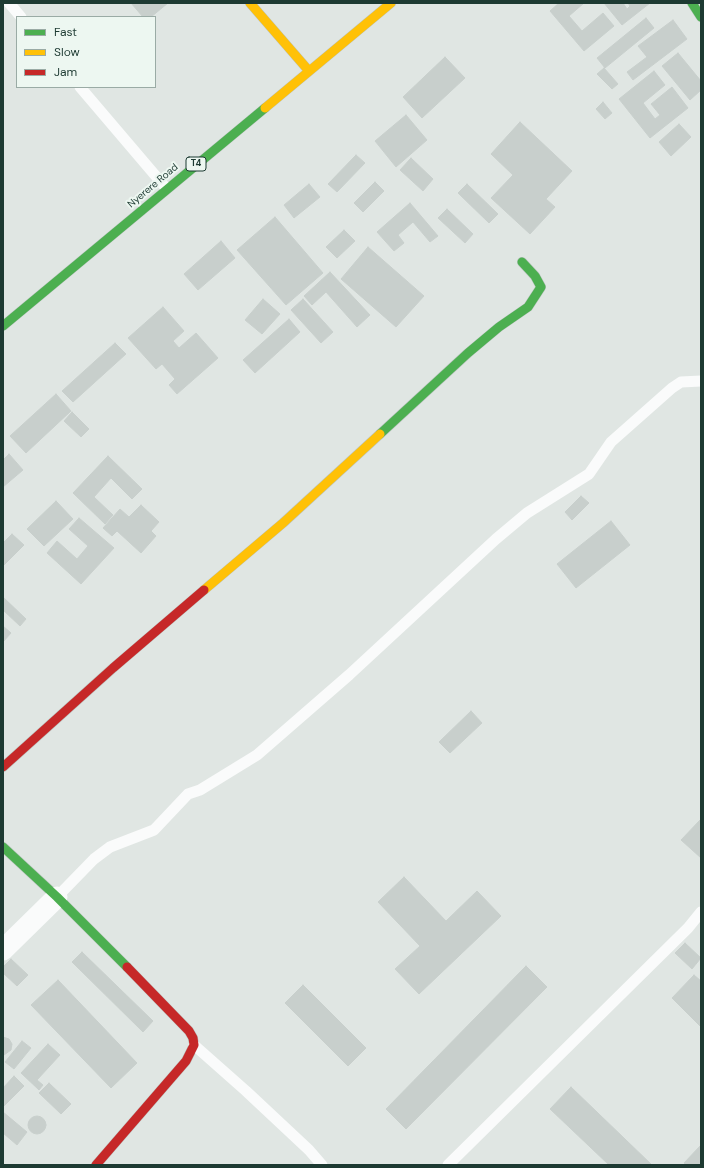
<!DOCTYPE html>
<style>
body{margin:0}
#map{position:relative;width:704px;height:1168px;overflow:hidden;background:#e0e6e3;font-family:"DM Sans",sans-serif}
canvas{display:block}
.frame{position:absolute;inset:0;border:4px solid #1d3a32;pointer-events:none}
.legend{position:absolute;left:16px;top:16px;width:140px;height:72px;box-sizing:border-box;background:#edf7f1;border:1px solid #9aaba5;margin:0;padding:5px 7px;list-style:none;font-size:12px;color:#1d3a32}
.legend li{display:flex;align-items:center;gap:8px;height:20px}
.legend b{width:20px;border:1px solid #9aaba5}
</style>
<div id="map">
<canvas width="704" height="1168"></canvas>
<div class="frame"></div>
<ul class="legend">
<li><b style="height:5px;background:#4caf50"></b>Fast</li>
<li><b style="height:5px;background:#ffc107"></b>Slow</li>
<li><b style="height:5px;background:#c62828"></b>Jam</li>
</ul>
</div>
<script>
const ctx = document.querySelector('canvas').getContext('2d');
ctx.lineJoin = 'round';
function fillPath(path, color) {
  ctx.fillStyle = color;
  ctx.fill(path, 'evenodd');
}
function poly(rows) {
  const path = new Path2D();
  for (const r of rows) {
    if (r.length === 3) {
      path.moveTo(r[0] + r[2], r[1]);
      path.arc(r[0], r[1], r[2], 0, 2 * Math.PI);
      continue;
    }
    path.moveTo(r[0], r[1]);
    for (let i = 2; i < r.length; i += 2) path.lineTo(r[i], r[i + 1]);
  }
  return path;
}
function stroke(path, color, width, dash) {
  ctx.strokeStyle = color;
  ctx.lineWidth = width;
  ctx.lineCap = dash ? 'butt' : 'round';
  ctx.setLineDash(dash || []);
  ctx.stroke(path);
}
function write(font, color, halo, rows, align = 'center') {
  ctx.font = font + ' "DM Sans",sans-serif';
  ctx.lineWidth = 4;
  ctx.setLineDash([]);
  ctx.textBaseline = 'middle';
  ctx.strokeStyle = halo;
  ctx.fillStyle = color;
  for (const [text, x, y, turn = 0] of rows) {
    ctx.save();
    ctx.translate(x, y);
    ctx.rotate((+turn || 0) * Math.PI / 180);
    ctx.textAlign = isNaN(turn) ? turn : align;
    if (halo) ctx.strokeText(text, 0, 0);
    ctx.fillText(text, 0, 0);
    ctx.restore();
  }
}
const building = poly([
 [131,3,168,3,151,17,143,17,131,3],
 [559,3,584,3,569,16,582,31,603,13,614,26,584,51,550,11,559,3],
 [604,3,623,3,627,9,630,6,628,3,650,3,622,25,604,3],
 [646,18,654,28,605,68,597,58,646,18],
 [673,20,687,39,633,80,627,72,647,57,638,46,673,20],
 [678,53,701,81,701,90,690,100,662,66,678,53],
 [445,57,465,78,422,118,403,97,445,57],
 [604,68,618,84,612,89,597,74,604,68],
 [654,71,665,85,643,103,655,119,660,115,651,104,672,87,688,108,650,138,619,99,654,71],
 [603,102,612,113,605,119,596,109,603,102],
 [406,115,427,140,396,167,375,141,406,115],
 [520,122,572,171,546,199,555,207,530,234,491,198,513,175,491,154,520,122],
 [679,124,691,137,671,156,659,142,679,124],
 [356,155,365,163,337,192,328,184,356,155],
 [411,158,433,179,423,191,400,170,411,158],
 [375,182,384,191,363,212,354,203,375,182],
 [309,184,320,197,294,218,284,205,309,184],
 [467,184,498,214,489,223,458,193,467,184],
 [410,203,438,236,430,242,413,222,398,235,404,243,394,251,377,232,410,203],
 [447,209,473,234,465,243,438,218,447,209],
 [275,217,323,273,286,305,237,250,275,217],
 [344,230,355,241,337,258,326,247,344,230],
 [221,241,235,258,198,290,184,274,221,241],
 [368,247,424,296,396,327,341,279,368,247],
 [330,272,370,315,357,327,326,292,312,305,304,296,330,272],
 [263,299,280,314,262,334,245,320,263,299],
 [303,299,333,332,321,343,291,310,303,299],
 [163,307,184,331,173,341,179,348,196,333,218,358,177,394,169,385,175,379,162,364,156,369,128,338,163,307],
 [289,319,300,332,255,373,243,360,289,319],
 [115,343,126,354,73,402,62,391,115,343],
 [56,394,71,411,26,453,10,436,56,394],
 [72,412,89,429,81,437,64,421,72,412],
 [9,454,23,470,3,487,3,460,9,454],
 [108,456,142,489,132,499,111,478,94,497,113,515,105,524,73,493,108,456],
 [581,496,589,503,572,520,565,512,581,496],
 [56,501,73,519,44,546,27,529,56,501],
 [141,505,159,522,151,531,156,536,141,553,117,531,112,536,103,528,120,509,129,517,141,505],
 [79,518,114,548,81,584,47,553,57,541,77,559,88,546,69,529,79,518],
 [611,521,630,545,576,588,557,564,611,521],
 [12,534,24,545,3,566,3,543,12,534],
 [3,597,26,619,20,626,3,610,3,597],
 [3,626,11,633,3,642,3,626],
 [471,711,482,723,450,753,439,742,471,711],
 [701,819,701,858,681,840,701,819],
 [404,877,446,921,477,891,501,916,419,994,395,969,420,946,378,902,404,877],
 [685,943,701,958,692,969,675,953,685,943],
 [82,952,153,1021,143,1032,72,962,82,952],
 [11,959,28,975,17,986,3,973,3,967,11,959],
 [526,966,547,987,406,1129,386,1109,526,966],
 [694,975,701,981,701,1027,672,998,694,975],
 [58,980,137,1063,111,1088,31,1005,58,980],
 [303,985,366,1048,348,1066,285,1003,303,985],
 [3,1037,9,1039,12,1044,11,1050,4,1055,3,1037],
 [22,1041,31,1048,14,1069,5,1062,22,1041],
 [48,1044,60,1055,37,1080,43,1085,39,1090,21,1073,48,1044],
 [14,1076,24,1086,3,1107,3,1088,14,1076],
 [49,1083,71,1104,61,1114,39,1093,49,1083],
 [571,1087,652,1165,609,1165,550,1109,571,1087],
 [3,1112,27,1132,17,1145,3,1133,3,1112],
 [37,1125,9],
 [701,1145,701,1165,686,1165,684,1163,701,1145]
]);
const lane = poly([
 [9,3,21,17],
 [80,87,166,188],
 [57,897,94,859,110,847,154,830,188,794,200,790,257,755,349,675,496,539,527,513,589,474,611,442,672,388,681,382,701,381],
 [194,1045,246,1091,309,1150,322,1165],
 [448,1165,688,928,701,912]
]);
const street = poly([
 [3,950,57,897]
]);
const fast = poly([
 [692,3,701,17],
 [3,326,265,108],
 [380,434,468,353,499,327,528,307,541,287,535,276,522,262],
 [3,847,57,897,127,967]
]);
const slow = poly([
 [250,3,309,71],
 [265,108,391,3],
 [204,590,283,523,380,434]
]);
const jam = poly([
 [3,767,113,668,204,590],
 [96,1165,186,1061,194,1045,193,1038,189,1031,127,967]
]);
const shields = [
 [196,164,20]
];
const shieldNames = [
 ["T4",196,164]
];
const streetNames = [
 ["Nyerere Road",153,186,-40]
];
fillPath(building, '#c8cfcc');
stroke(building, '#c8cfcc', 1);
stroke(fast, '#b9c3bf', 10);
stroke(slow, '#b9c3bf', 10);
stroke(jam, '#b9c3bf', 10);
stroke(lane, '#fafbfb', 11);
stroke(street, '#fafbfb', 21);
stroke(fast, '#4caf50', 9);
stroke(slow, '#ffc107', 9);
stroke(jam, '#c62828', 9);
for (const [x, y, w] of shields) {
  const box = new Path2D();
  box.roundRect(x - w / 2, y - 7, w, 14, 3);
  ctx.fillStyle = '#edf7f1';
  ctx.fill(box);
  stroke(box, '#1d3a32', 1);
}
write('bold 9px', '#1d3a32', null, shieldNames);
write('10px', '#1d3a32', '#edf7f1', streetNames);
</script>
